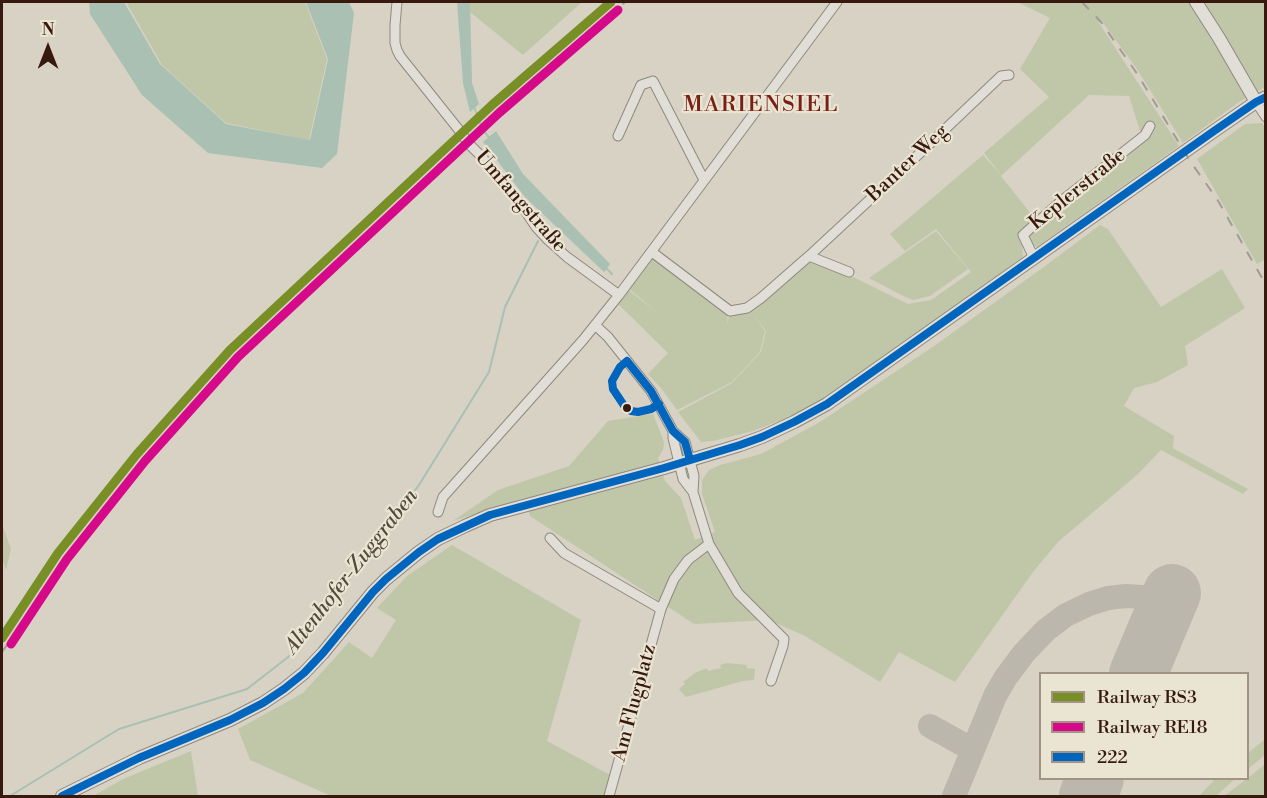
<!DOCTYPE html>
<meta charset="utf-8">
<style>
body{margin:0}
#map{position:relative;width:1267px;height:798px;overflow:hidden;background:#d7d2c4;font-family:"Libre Bodoni",serif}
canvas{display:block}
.frame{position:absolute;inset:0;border:3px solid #37190e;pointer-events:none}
.legend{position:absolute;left:1039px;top:672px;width:210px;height:108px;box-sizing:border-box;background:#eae4d3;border:2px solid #a29384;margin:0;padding:8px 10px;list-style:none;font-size:18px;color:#37190e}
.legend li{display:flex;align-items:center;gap:12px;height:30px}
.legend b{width:30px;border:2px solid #a29384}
.north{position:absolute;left:18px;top:18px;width:60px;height:60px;-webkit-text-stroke:4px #eae4d3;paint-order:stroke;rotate:0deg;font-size:16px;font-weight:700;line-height:24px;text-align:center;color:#37190e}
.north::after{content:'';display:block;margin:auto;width:21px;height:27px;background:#37190e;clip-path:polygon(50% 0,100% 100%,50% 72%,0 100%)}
</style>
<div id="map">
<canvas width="1267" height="798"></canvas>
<div class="frame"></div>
<ul class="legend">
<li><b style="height:8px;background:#788f25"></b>Railway RS3</li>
<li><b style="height:8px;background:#d7098b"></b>Railway RE18</li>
<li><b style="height:8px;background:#0065bd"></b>222</li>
</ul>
<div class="north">N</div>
</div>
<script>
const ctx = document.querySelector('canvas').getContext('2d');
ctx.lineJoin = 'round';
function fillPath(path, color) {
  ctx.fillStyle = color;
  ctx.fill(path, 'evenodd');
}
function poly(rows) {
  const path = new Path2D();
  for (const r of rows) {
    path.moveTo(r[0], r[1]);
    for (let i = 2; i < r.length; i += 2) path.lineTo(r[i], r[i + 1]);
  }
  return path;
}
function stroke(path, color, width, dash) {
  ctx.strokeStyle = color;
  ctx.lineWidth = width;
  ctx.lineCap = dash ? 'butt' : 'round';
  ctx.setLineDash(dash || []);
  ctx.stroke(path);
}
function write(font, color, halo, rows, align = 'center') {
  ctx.font = font + ' "Libre Bodoni",serif';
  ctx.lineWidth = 4.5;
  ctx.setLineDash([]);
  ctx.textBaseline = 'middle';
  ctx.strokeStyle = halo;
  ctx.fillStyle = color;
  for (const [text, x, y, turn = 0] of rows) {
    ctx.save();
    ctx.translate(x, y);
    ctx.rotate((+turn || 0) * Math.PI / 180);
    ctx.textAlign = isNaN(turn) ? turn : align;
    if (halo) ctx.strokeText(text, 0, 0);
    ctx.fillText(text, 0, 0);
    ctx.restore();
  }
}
const green = poly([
 [126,2,305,2,327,59,309,140,226,123,162,65],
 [470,2,582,2,523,55,470,12],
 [1017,2,1265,2,1265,87,1239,102,1183,143,1137,69,1101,20,1099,23,1179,146,1037,247,1031,244,1029,236,1033,223,1018,235,1022,244,1023,257,818,406,753,431,713,441,701,442,678,412,732,383,761,352,766,331,752,313,765,331,760,352,732,382,677,410,661,388,648,374,668,353,616,302,627,289,658,313,628,288,653,255,728,313,727,324,730,313,749,310,811,260,847,274,908,304,931,300,971,272,936,229,905,251,890,234,983,155,1001,175,984,153,1049,97,1020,69,1050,18],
 [1089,95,1129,96,1141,134,1035,219,1001,176],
 [1262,123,1266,129,1266,259,1257,264,1197,159,1245,124],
 [1100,225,1108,229,1161,307,1222,269,1245,308,1185,346,1188,365,1157,382,1134,388,1124,406,1174,436,1173,448,1248,489,1243,494,1161,450,1138,474,1058,542,1033,572,955,682,899,652,880,682,805,636,769,620,694,624,530,516,525,498,453,521,498,490,569,466,608,421,653,414,664,442,663,450,658,458,665,481,681,498,695,540,715,532,702,494,702,480,709,470,720,465,761,454,820,422,934,346,1041,269],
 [936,231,968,269,930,296,913,300,903,296,869,278],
 [2,524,11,549,6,570,2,559],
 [452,545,581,620,547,741,612,776,605,796,331,796,250,760,238,729,303,693,349,642,372,658,396,620,377,608,407,576],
 [727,663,747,665,746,668,755,669,754,680,743,681,686,697,679,689,685,684,683,682,695,673,707,668,708,671,721,668,720,665],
 [1265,739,1265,755,1248,769,1248,753],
 [191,751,198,796,93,796,123,779],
 [1265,764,1265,796,1224,796,1248,778],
 [1216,778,1235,779,1216,796,1199,796]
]);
const water = poly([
 [89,2,124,2,160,64,226,124,310,140,328,59,306,2,349,2,354,13,337,154,322,168,208,153,142,95,90,14],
 [457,2,470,2,472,83,479,104,470,112,463,83],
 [496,131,523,174,610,264,604,272,525,197,483,142]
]);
const stream = poly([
 [474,107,482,128,490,139],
 [606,268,612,274],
 [10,796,119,729,247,689,296,651,419,485,489,372,505,307,538,241]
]);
const taxiway = poly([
 [930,726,973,750],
 [954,796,995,696,1006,677,1024,653,1046,630,1066,615,1089,604,1108,598,1126,596,1142,597,1149,599,1155,604,1159,616,1157,626]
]);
const runway = poly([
 [1138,674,1172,593],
 [1088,796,1095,778]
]);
const minor = poly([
 [397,2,395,25,395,43,397,50,400,56,459,130,469,144,482,157,524,209,536,227,548,240,567,257,619,295],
 [1256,102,1266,117],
 [618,136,641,85,653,81,704,180],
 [652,252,730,311,747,308,761,298,809,256,919,154,1001,76,1009,75],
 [809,256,849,272],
 [1034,258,1023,235,1060,202,1145,135,1150,126],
 [595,325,608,337,651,391,673,431,685,442,694,476,693,492],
 [673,431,673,438,683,479,693,492,709,544,738,593,784,639,783,646,771,681],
 [438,512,443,497,583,340,619,295,837,2],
 [550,538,564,553,661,609],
 [609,796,661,609,674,579,688,560,709,544]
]);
const tertiary = poly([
 [1196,2,1219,38,1256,102],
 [62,796,139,758,230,720,263,703,284,689,304,673,323,653,373,592,386,579,419,552,438,539,465,526,490,515,664,468,740,445,762,437,794,422,827,404,1214,131,1256,102,1266,97]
]);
const rail = poly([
 [1082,2,1101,22,1138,75,1190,161,1217,199,1266,285],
 [2,652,67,559,146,460,199,400,242,357,500,114,625,2]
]);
const bus1 = poly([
 [627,361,651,391,673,431,685,442,690,460],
 [627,361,620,367,612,381,613,389,625,407,631,411,638,412,651,409,659,404],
 [62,796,139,758,230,720,263,703,284,689,304,673,323,653,373,592,386,579,419,552,438,539,490,515,664,468,740,445,762,437,794,422,827,404,1214,131,1256,102,1266,97]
]);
const rail1 = poly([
 [2,638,58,553,137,454,230,350,492,105,611,2]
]);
const rail2 = poly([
 [11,644,67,559,145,461,238,357,499,113,618,10]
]);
const markers = [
 [627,408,5,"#37190e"]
];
const streetNames = [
 ["Banter Weg",908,164,-43],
 ["Keplerstraße",1078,190,-39],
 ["Umfangstraße",520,202,49],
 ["Am Flugplatz",635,703,-75]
];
const waterNames = [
 ["Altenhofer-Zuggraben",352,572,-52]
];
const quarterNames = [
 ["MARIENSIEL",761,106]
];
fillPath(green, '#c0c7a9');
fillPath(water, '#a9c0b2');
stroke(stream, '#a9c0b2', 2);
stroke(taxiway, '#bcb7ad', 24);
stroke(runway, '#bcb7ad', 58);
stroke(minor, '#8f887f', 11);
stroke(tertiary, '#8f887f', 14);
stroke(minor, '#e1ded7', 9);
stroke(tertiary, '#e1ded7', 12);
stroke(rail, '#a19c96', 2, [10, 10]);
stroke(bus1, '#0065bd', 8);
stroke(rail1, '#788f25', 9);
stroke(rail2, '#d7098b', 9);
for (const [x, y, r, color] of markers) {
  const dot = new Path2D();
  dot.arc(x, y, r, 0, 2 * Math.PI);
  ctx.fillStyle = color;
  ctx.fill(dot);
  stroke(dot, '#eae4d3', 2);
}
write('20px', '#37190e', '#eae4d3', streetNames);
write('italic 21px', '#53493d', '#eae4d3', waterNames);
ctx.letterSpacing = '1.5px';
write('22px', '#7a1f14', '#eae4d3', quarterNames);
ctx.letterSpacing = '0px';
</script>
